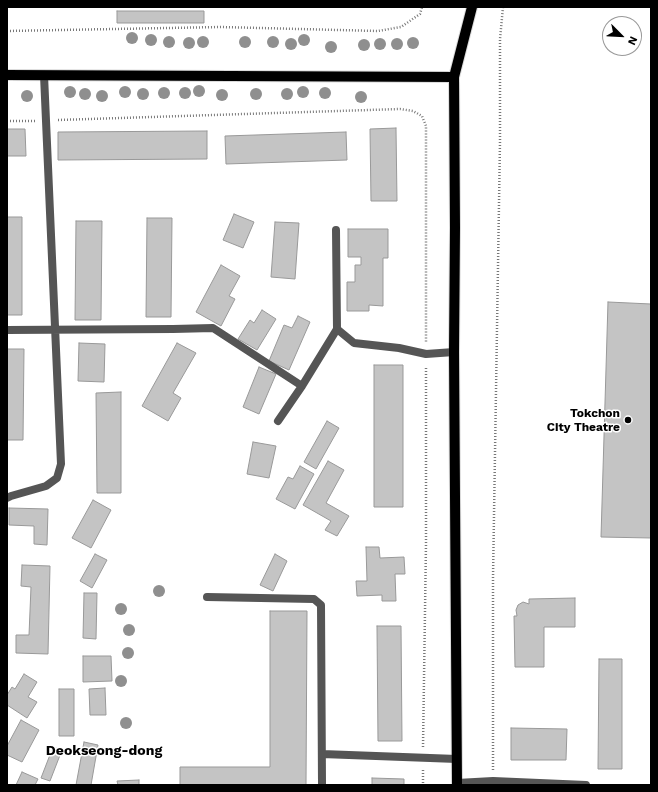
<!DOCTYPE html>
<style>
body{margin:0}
#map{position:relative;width:658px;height:792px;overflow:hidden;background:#fff;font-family:"Work Sans",sans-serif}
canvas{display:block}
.frame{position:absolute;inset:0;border:8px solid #000;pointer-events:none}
.north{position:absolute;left:602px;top:16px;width:40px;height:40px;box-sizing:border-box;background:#fff;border:1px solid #999;border-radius:50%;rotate:114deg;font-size:11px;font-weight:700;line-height:16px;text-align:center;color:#000}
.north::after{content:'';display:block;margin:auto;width:14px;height:18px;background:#000;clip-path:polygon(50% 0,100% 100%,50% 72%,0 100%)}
</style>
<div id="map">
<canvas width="658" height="792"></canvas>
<div class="frame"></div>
<div class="north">N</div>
</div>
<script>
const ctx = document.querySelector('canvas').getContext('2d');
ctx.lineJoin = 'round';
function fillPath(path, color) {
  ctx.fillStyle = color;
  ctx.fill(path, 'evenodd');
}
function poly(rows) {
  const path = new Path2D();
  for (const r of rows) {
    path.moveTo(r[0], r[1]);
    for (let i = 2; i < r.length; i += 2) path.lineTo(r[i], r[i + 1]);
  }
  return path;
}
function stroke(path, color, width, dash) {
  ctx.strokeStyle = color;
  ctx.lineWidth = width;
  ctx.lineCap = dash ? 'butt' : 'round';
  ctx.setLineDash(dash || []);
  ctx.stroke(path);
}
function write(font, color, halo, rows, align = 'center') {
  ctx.font = font + ' "Work Sans",sans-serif';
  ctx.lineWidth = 3;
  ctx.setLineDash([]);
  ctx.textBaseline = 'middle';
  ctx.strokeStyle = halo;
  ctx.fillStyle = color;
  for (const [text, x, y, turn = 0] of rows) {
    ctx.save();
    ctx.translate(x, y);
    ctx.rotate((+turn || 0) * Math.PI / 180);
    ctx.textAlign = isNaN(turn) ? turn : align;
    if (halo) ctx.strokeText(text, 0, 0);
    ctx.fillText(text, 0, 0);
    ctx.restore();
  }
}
const building = poly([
 [117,11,204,11,204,23,117,23,117,11],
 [396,128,397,201,371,201,370,129,396,128],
 [7,129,25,129,26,156,7,156,7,129],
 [207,131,207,159,58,160,58,132,207,131],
 [346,132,347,160,226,164,225,136,346,132],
 [234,214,254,222,243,248,223,240,234,214],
 [7,217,22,217,22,315,7,315,7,217],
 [147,218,172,218,171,317,146,317,147,218],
 [76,221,102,221,101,320,75,320,76,221],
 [275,222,299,223,295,279,271,277,275,222],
 [348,229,388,229,388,258,383,258,383,306,369,305,369,311,347,311,347,282,355,282,355,265,361,265,361,257,348,257,348,229],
 [221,265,240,276,229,296,235,299,221,326,196,312,221,265],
 [608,302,651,304,651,538,601,537,608,302],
 [262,310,276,319,257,350,238,339,250,320,254,323,262,310],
 [298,316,310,322,289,370,269,361,284,325,292,328,298,316],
 [79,343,105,344,104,382,78,381,79,343],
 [177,343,196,353,173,393,181,398,168,421,142,406,177,343],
 [7,349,24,349,23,440,7,440,7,349],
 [374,365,403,365,403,507,374,507,374,365],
 [259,367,276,374,259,414,243,407,259,367],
 [121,392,121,493,97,493,96,393,121,392],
 [327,421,339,428,316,469,304,462,327,421],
 [253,442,276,446,269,478,247,474,253,442],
 [328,461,344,470,326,503,349,516,337,536,325,530,331,521,303,505,328,461],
 [300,466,314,474,295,509,276,499,288,477,293,479,300,466],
 [93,500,111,510,91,548,72,538,93,500],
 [9,508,48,509,47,545,34,544,34,526,9,525,9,508],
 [366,547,379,547,380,558,404,557,405,574,395,574,396,601,382,601,382,595,357,596,356,581,367,581,366,547],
 [95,554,107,560,92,588,80,581,95,554],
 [275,554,287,561,273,591,260,585,275,554],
 [22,565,50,566,48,654,16,653,16,635,29,635,31,587,21,586,22,565],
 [84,593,97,593,96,639,83,638,84,593],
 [575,598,575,627,544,627,544,667,515,667,514,616,517,616,516,610,518,605,523,602,529,604,529,599,575,598],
 [270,611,307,611,306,785,180,785,180,767,270,767,270,611],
 [377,626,401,626,402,741,378,741,377,626],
 [83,656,111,656,112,681,83,682,83,656],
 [599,659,622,659,622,769,598,769,599,659],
 [24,674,37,682,28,697,37,702,27,718,7,705,7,695,12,687,15,689,24,674],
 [105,688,106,715,90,715,89,689,105,688],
 [59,689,74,689,74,736,59,736,59,689],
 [21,720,39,730,22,762,7,755,7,746,21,720],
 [511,728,567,729,566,760,511,760,511,728],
 [84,742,98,745,91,785,76,785,84,742],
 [53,747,62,750,50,781,41,778,53,747],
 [22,772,38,779,35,785,16,785,22,772],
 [372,778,404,779,404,785,372,785,372,778],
 [139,780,139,785,118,785,117,781,139,780]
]);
const path = poly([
 [7,31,221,27,378,31,401,27,420,14,422,7],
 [58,120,400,109,413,111,422,116,426,126,426,343],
 [7,121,35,121],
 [423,747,426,543,426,366],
 [423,770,423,785],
 [493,770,493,578,500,141,500,39,503,7]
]);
const street = poly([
 [336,230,337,329,354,343,399,348,426,354,454,352],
 [7,330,173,329,213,328,302,386],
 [278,421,302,386,337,329],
 [7,498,11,496,46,486,57,478,61,464,44,75],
 [207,597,314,599,321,605,322,785],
 [322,754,457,759],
 [457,783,493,781,586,785]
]);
const primary = poly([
 [7,75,454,77],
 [457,785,454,352,455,228,454,77,472,7]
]);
const trees = [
 [132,38],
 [151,40],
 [304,40],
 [169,42],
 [203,42],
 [245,42],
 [273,42],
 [189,43],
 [413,43],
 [291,44],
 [380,44],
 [397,44],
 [364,45],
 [331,47],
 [199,91],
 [70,92],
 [125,92],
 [303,92],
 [164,93],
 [185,93],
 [325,93],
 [85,94],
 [143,94],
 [256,94],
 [287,94],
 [222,95],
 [27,96],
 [102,96],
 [361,97],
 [159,591],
 [121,609],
 [129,630],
 [128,653],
 [121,681],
 [126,723]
];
const markers = [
 [628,420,4,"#000"]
];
const poiNames = [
 ["Tokchon",620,413],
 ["City Theatre",620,427]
];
const quarterNames = [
 ["Deokseong-dong",104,751]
];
fillPath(building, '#c4c4c4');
stroke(building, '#999', 1);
stroke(primary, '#dbdbdb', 12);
stroke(path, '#777', 2.5, [1, 2]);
stroke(street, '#555', 8);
stroke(primary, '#000', 10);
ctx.fillStyle = '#8f8f8f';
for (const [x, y] of trees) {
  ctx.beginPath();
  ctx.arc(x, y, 6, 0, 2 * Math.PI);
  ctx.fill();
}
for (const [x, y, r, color] of markers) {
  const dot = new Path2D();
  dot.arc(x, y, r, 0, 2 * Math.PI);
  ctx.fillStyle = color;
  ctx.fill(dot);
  stroke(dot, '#fff', 1.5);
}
write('bold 12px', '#000', '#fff', poiNames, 'right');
write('bold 14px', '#000', '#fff', quarterNames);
</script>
